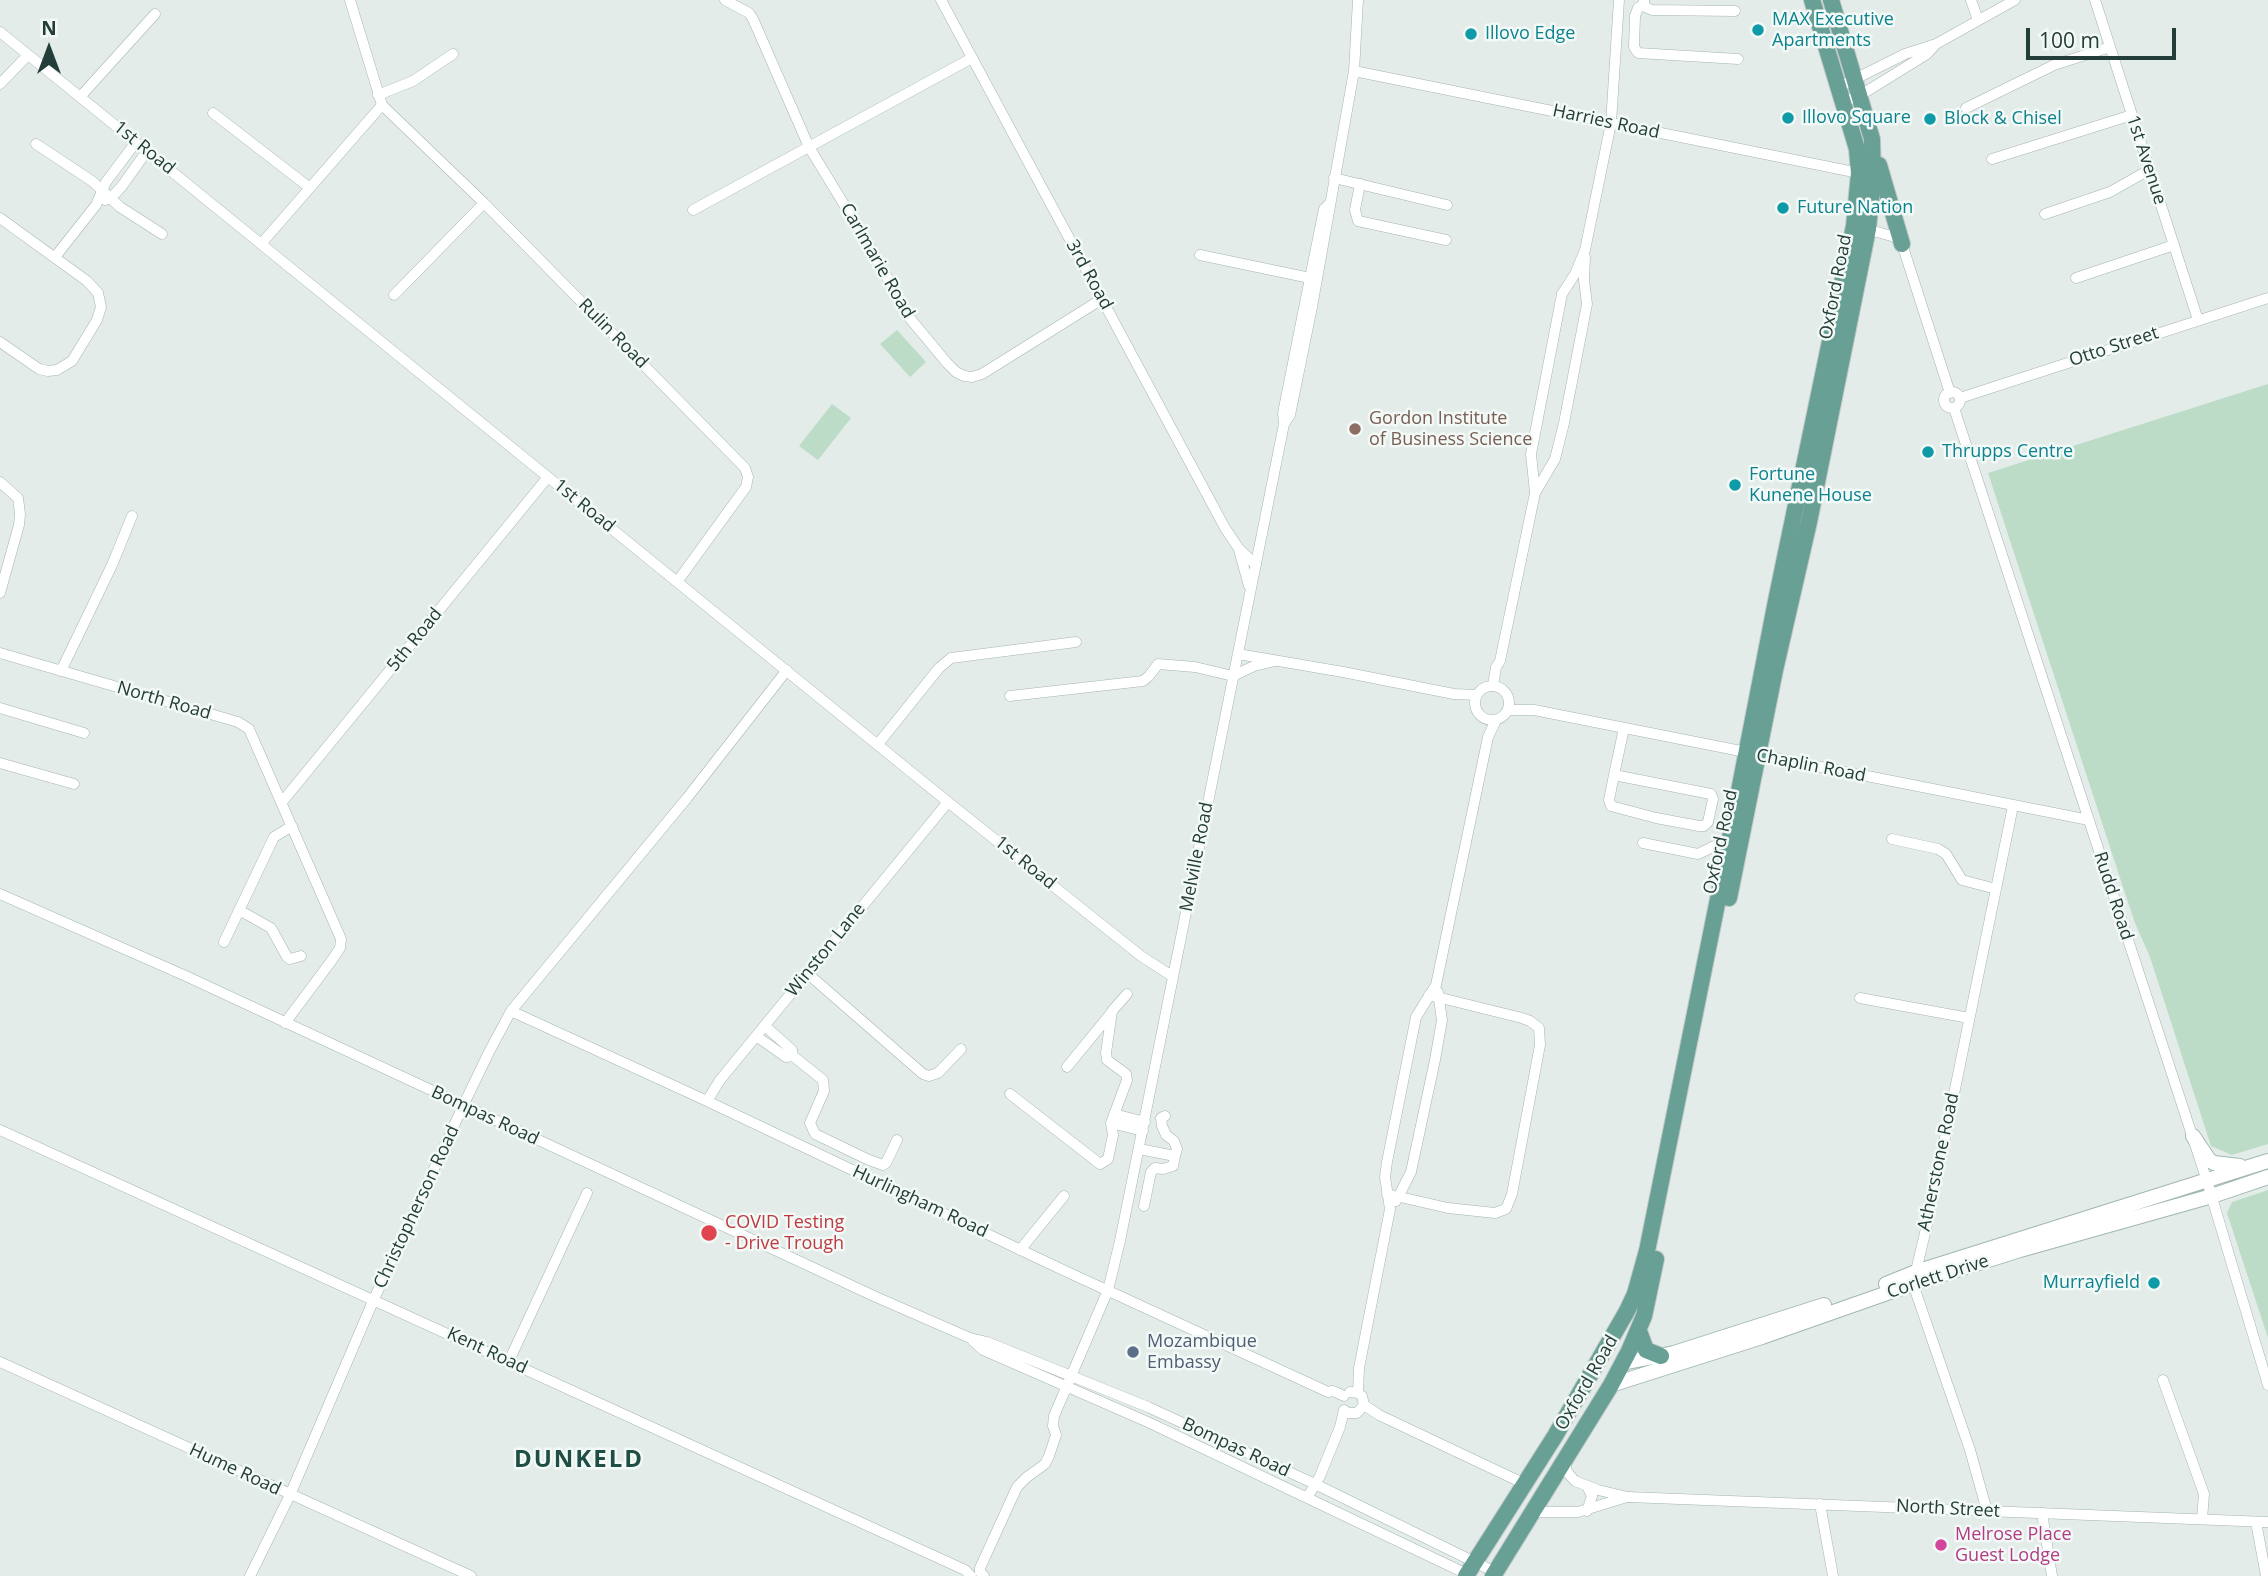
<!DOCTYPE html>
<style>
body{margin:0}
#map{position:relative;width:2268px;height:1576px;overflow:hidden;background:#e3ece9;font-family:"Open Sans",sans-serif}
canvas{display:block}
.north{position:absolute;left:14px;top:14px;width:70px;height:70px;-webkit-text-stroke:5px #f3f9f6;paint-order:stroke;rotate:0deg;font-size:19px;font-weight:700;line-height:28px;text-align:center;color:#233d38}
.north::after{content:'';display:block;margin:auto;width:24px;height:32px;background:#233d38;clip-path:polygon(50% 0,100% 100%,50% 72%,0 100%)}
.scale{position:absolute;left:2026px;top:28px;width:150px;height:32px;box-sizing:border-box;border:4px solid #233d38;border-top:0;padding-left:9px;font-size:21px;line-height:24px;white-space:nowrap;color:#233d38;-webkit-text-stroke:5px #f3f9f6;paint-order:stroke}
</style>
<div id="map">
<canvas width="2268" height="1576"></canvas>
<div class="north">N</div>
<div class="scale">100 m</div>
</div>
<script>
const ctx = document.querySelector('canvas').getContext('2d');
ctx.lineJoin = 'round';
function fillPath(path, color) {
  ctx.fillStyle = color;
  ctx.fill(path, 'evenodd');
}
function poly(rows) {
  const path = new Path2D();
  for (const r of rows) {
    if (r.length === 3) {
      path.moveTo(r[0] + r[2], r[1]);
      path.arc(r[0], r[1], r[2], 0, 2 * Math.PI);
      continue;
    }
    path.moveTo(r[0], r[1]);
    for (let i = 2; i < r.length; i += 2) path.lineTo(r[i], r[i + 1]);
  }
  return path;
}
function stroke(path, color, width, dash) {
  ctx.strokeStyle = color;
  ctx.lineWidth = width;
  ctx.lineCap = dash ? 'butt' : 'round';
  ctx.setLineDash(dash || []);
  ctx.stroke(path);
}
function write(font, color, halo, rows, align = 'center') {
  ctx.font = font + ' "Open Sans",sans-serif';
  ctx.lineWidth = 5;
  ctx.setLineDash([]);
  ctx.textBaseline = 'middle';
  ctx.strokeStyle = halo;
  ctx.fillStyle = color;
  for (const [text, x, y, turn = 0] of rows) {
    ctx.save();
    ctx.translate(x, y);
    ctx.rotate((+turn || 0) * Math.PI / 180);
    ctx.textAlign = isNaN(turn) ? turn : align;
    if (halo) ctx.strokeText(text, 0, 0);
    ctx.fillText(text, 0, 0);
    ctx.restore();
  }
}
const green = poly([
 [897,330,926,362,910,377,880,344],
 [2268,384,2268,1144,2232,1155,2211,1146,2150,957,2135,923,2122,884,1988,473],
 [832,404,851,418,818,460,799,446],
 [2268,1190,2268,1338,2227,1213,2232,1202]
]);
const street = poly([
 [350,0,382,105,484,203,745,468,748,477,746,487,677,582],
 [725,0,749,13,753,19,809,147,876,257,908,316,947,363,956,372,964,376,972,377,982,374,1102,299],
 [941,0,1225,528,1239,549,1256,565],
 [1971,0,1978,20],
 [2095,0,2198,320],
 [1644,1,1645,7,1652,10,1735,11],
 [1644,4,1638,8,1635,16,1634,47,1638,53,1738,59],
 [0,32,948,802,1141,956,1172,976],
 [1354,71,1859,173],
 [0,84,28,55],
 [1837,88,1905,54,1936,44,2015,0],
 [378,95,413,81,453,54],
 [80,97,155,14],
 [1842,102,1859,96,1927,54,1936,44],
 [1966,108,2054,65,2110,47],
 [213,113,310,188],
 [36,144,92,181,120,207,162,234],
 [1992,159,2132,115],
 [1334,178,1447,205],
 [1360,184,1355,210,1358,221,1446,240],
 [105,200,111,198,122,186,147,151],
 [693,210,972,58],
 [2045,214,2110,192,2149,170],
 [0,218,87,281,98,293,101,307,97,320,72,361,57,370,48,371,39,369,0,342],
 [1863,228,1895,237,1902,244,1950,393],
 [261,244,382,105],
 [1200,255,1310,278],
 [55,257,96,205,106,182,136,142],
 [2076,278,2174,245],
 [394,295,484,203],
 [1952,400,8],
 [1960,398,2268,298],
 [1954,408,2207,1181,2268,1385],
 [1284,424,1283,413,1310,278,1324,209,1329,204],
 [0,482,18,498,20,514,19,525,0,593],
 [1535,493,1555,459,1564,423,1587,304,1584,280,1585,257],
 [1239,550,1249,586],
 [0,653,238,722,249,729,341,939,340,948,332,960,285,1023],
 [1238,654,1343,672,1454,694,1477,695],
 [61,671,112,565,132,516],
 [1492,703,17],
 [1493,686,1496,667,1500,661,1535,493,1531,454,1562,294,1575,274,1585,250,1611,123,1619,0],
 [1010,696,1143,681,1149,676,1158,664,1195,667,1233,676,1254,666,1275,661],
 [0,708,84,733],
 [1508,710,1534,710,2089,820],
 [878,744,939,668,951,658,1076,642],
 [0,763,74,784],
 [1614,775,1711,794,1713,799,1708,822,1704,826,1699,826,1656,818,1611,806,1609,800,1614,775,1624,728],
 [282,802,548,477],
 [1892,839,1938,849,1946,854,1962,880,1996,889],
 [1643,843,1698,854,1729,839],
 [0,894,188,977,876,1297,970,1338,987,1342,1148,1407,1315,1484,1495,1572],
 [239,910,271,928,287,957,290,959,301,956],
 [224,942,274,837,292,826],
 [807,973,923,1074,929,1076,938,1073,961,1049],
 [1860,998,1969,1018],
 [511,1011,707,1101,1063,1270,1328,1392,1333,1391,1344,1396],
 [765,1026,792,1050,793,1056],
 [756,1036,786,1057,793,1056,823,1080,824,1091,810,1123,815,1134,869,1160,883,1165,886,1163,897,1140],
 [1067,1067,1112,1012],
 [1010,1094,1100,1164,1108,1159,1113,1135,1111,1123,1127,1080,1126,1074,1107,1060,1106,1053,1112,1011,1127,994],
 [707,1101,720,1080,948,802],
 [1114,1114,1145,1122],
 [1165,1116,1161,1118,1162,1126,1166,1135,1174,1141,1177,1149,1175,1156],
 [1111,1123,1143,1131],
 [0,1130,965,1570,971,1576],
 [1139,1149,1175,1156,1173,1166,1163,1169,1155,1168,1151,1172,1144,1206],
 [1387,1194,1448,1208,1495,1213,1506,1209,1512,1194,1540,1045,1539,1028,1530,1021,1522,1018,1429,995],
 [1396,1201,1411,1172,1435,1060,1442,1020,1438,992],
 [1020,1250,1064,1196],
 [973,1341,983,1350,1150,1423,1471,1576],
 [509,1361,587,1193],
 [0,1362,471,1576],
 [2163,1380,2204,1494,2202,1519],
 [1358,1393,1359,1368,1390,1209,1385,1177,1387,1162,1416,1017,1436,985,1488,737,1496,720],
 [1364,1405,1379,1415,1525,1484],
 [1344,1410,1348,1413,1357,1413,1364,1405,1362,1396,1358,1393,1350,1392],
 [1565,1461,1567,1472,1575,1481,1598,1490,1628,1497,2268,1522],
 [1307,1498,1320,1476,1340,1427,1344,1410],
 [1820,1504,1833,1576],
 [1587,1511,1592,1496,1587,1486],
 [1987,1511,1970,1450,1913,1284,1929,1216,2013,806],
 [1532,1512,1578,1512,1627,1497],
 [2042,1513,2052,1576],
 [2256,1522,2266,1576],
 [250,1576,290,1495,374,1299,463,1106,489,1052,511,1011,687,798,787,670],
 [984,1576,980,1572,980,1568,1017,1487,1027,1477,1045,1464,1049,1456,1056,1435,1053,1426,1054,1416,1108,1290,1120,1241,1284,424,1290,415,1312,307,1354,71,1358,0]
]);
const secondary = poly([
 [2193,1136,2209,1160,2214,1163,2240,1166],
 [1886,1284,1916,1272,2268,1161],
 [1622,1363,1674,1353,1824,1305],
 [1611,1385,1762,1337,1913,1284,2020,1250,2212,1196,2268,1177]
]);
const primary = poly([
 [1879,165,1902,244],
 [1729,898,1775,670,1809,522,1868,229,1873,181,1872,139,1831,0],
 [1639,1331,1646,1350,1661,1356],
 [1466,1576,1555,1436,1627,1311,1635,1294,1647,1251,1718,899,1776,601,1854,226,1859,173,1857,149,1812,0],
 [1493,1576,1611,1385,1629,1351,1644,1316,1656,1259]
]);
const markers = [
 [1758,30,7,"#0f9aa8"],
 [1471,34,7,"#0f9aa8"],
 [1788,118,7,"#0f9aa8"],
 [1930,119,7,"#0f9aa8"],
 [1783,208,7,"#0f9aa8"],
 [1355,429,7,"#8d6e63"],
 [1928,452,7,"#0f9aa8"],
 [1735,485,7,"#0f9aa8"],
 [709,1233,9,"#e0444e"],
 [2154,1283,7,"#0f9aa8"],
 [1133,1352,7,"#5c6f8a"],
 [1941,1545,7,"#d1479c"]
];
const cultureNames = [
 ["MAX Executive",1772,20],
 ["Apartments",1772,41],
 ["Illovo Edge",1485,34],
 ["Illovo Square",1802,118],
 ["Block & Chisel",1944,119],
 ["Future Nation",1797,208],
 ["Thrupps Centre",1942,452],
 ["Fortune",1749,475],
 ["Kunene House",1749,496],
 ["Murrayfield",2140,1283,"right"]
];
const streetNames = [
 ["Harries Road",1606,122,12],
 ["1st Road",144,148,39],
 ["1st Avenue",2146,160,72],
 ["Carlmarie Road",877,261,60],
 ["3rd Road",1089,275,61],
 ["Oxford Road",1836,287,-79],
 ["Rulin Road",613,334,45],
 ["Otto Street",2114,347,-18],
 ["1st Road",584,506,39],
 ["5th Road",415,640,-51],
 ["North Road",164,701,16],
 ["Chaplin Road",1811,766,11],
 ["Oxford Road",1721,842,-78],
 ["Melville Road",1197,857,-79],
 ["1st Road",1025,863,39],
 ["Rudd Road",2113,896,72],
 ["Winston Lane",826,950,-51],
 ["Bompas Road",485,1116,25],
 ["Atherstone Road",1939,1162,-78],
 ["Hurlingham Road",920,1202,25],
 ["Christopherson Road",417,1207,-65],
 ["Corlett Drive",1938,1277,-18],
 ["Kent Road",487,1351,25],
 ["Oxford Road",1587,1383,-60],
 ["Bompas Road",1236,1448,25],
 ["Hume Road",235,1470,25],
 ["North Street",1948,1509,3]
];
const educationNames = [
 ["Gordon Institute",1369,419],
 ["of Business Science",1369,440]
];
const healthNames = [
 ["COVID Testing",725,1223],
 ["- Drive Trough",725,1244]
];
const serviceNames = [
 ["Mozambique",1147,1342],
 ["Embassy",1147,1363]
];
const hotelNames = [
 ["Melrose Place",1955,1535],
 ["Guest Lodge",1955,1556]
];
const districtNames = [
 ["DUNKELD",579,1460]
];
fillPath(green, '#bcdcc7');
stroke(street, '#a6b4b0', 11);
stroke(secondary, '#a1b7b1', 16);
stroke(primary, '#c1c9c7', 18);
stroke(street, '#fff', 10);
stroke(secondary, '#fff', 14);
stroke(primary, '#69a096', 16);
for (const [x, y, r, color] of markers) {
  const dot = new Path2D();
  dot.arc(x, y, r, 0, 2 * Math.PI);
  ctx.fillStyle = color;
  ctx.fill(dot);
  stroke(dot, '#f3f9f6', 2.5);
}
write('18px', '#0d838f', '#f3f9f6', cultureNames, 'left');
write('18px', '#233d38', '#f3f9f6', streetNames);
write('18px', '#785e54', '#f3f9f6', educationNames, 'left');
write('18px', '#be3a42', '#f3f9f6', healthNames, 'left');
write('18px', '#4e5e75', '#f3f9f6', serviceNames, 'left');
write('18px', '#b23c85', '#f3f9f6', hotelNames, 'left');
ctx.letterSpacing = '2px';
write('bold 24px', '#1f4e46', '#f3f9f6', districtNames);
ctx.letterSpacing = '0px';
</script>
